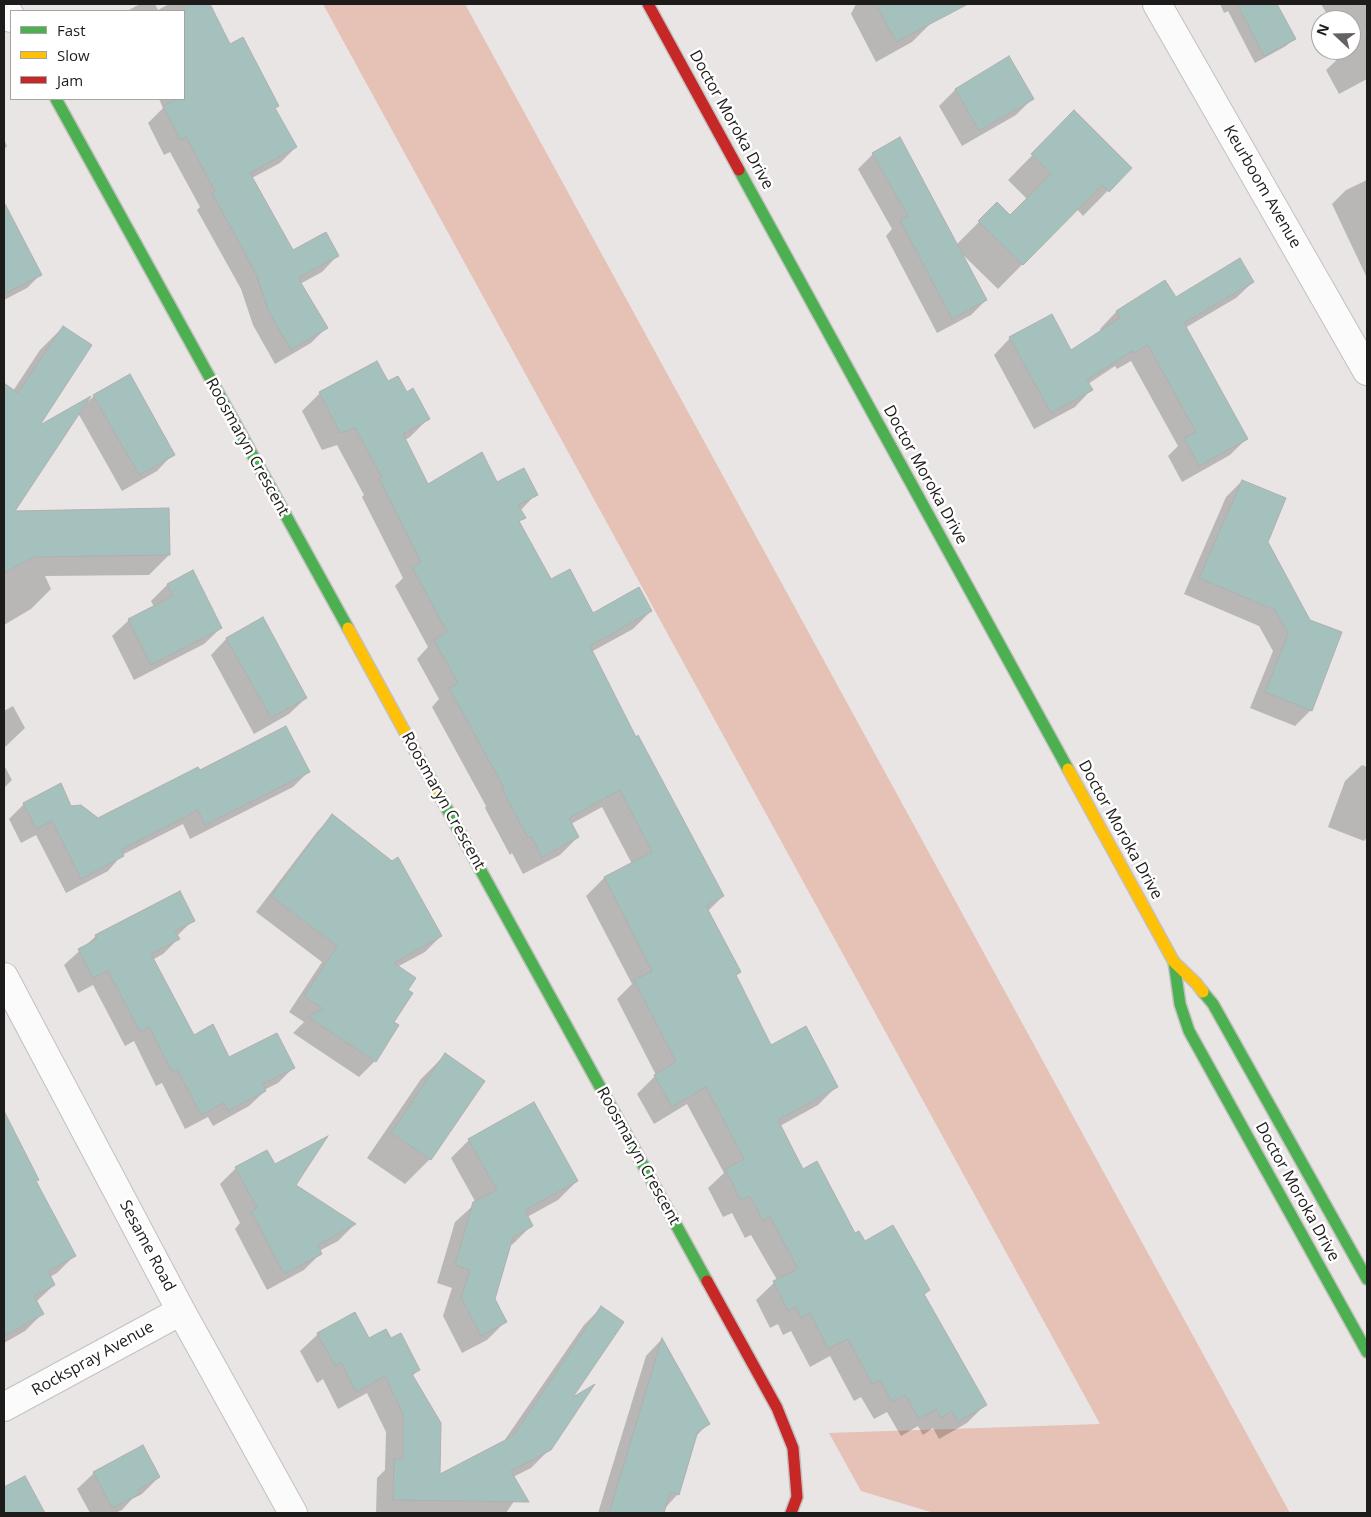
<!DOCTYPE html>
<style>
body{margin:0}
#map{position:relative;width:1371px;height:1517px;overflow:hidden;background:#e8e5e4;font-family:"Open Sans",sans-serif}
canvas{display:block}
.frame{position:absolute;inset:0;border:5px solid #1e1c1b;pointer-events:none}
.legend{position:absolute;left:10px;top:10px;width:175px;height:90px;box-sizing:border-box;background:#fff;border:1px solid #a5a4a4;margin:0;padding:6px 9px;list-style:none;font-size:15px;color:#1e1c1b}
.legend li{display:flex;align-items:center;gap:10px;height:25px}
.legend b{width:25px;border:1px solid #a5a4a4}
.north{position:absolute;left:1311px;top:10px;width:50px;height:50px;box-sizing:border-box;background:#fff;border:1px solid #a5a4a4;border-radius:50%;rotate:291deg;font-size:14px;font-weight:700;line-height:20px;text-align:center;color:#1e1c1b}
.north::after{content:'';display:block;margin:auto;width:18px;height:22px;background:#656261;clip-path:polygon(50% 0,100% 100%,50% 72%,0 100%)}
</style>
<div id="map">
<canvas width="1371" height="1517"></canvas>
<div class="frame"></div>
<ul class="legend">
<li><b style="height:6px;background:#4caf50"></b>Fast</li>
<li><b style="height:6px;background:#ffc107"></b>Slow</li>
<li><b style="height:6px;background:#c62828"></b>Jam</li>
</ul>
<div class="north">N</div>
</div>
<script>
const ctx = document.querySelector('canvas').getContext('2d');
ctx.lineJoin = 'round';
function fillPath(path, color) {
  ctx.fillStyle = color;
  ctx.fill(path, 'evenodd');
}
function poly(rows) {
  const path = new Path2D();
  for (const r of rows) {
    path.moveTo(r[0], r[1]);
    for (let i = 2; i < r.length; i += 2) path.lineTo(r[i], r[i + 1]);
  }
  return path;
}
function stroke(path, color, width, dash) {
  ctx.strokeStyle = color;
  ctx.lineWidth = width;
  ctx.lineCap = dash ? 'butt' : 'round';
  ctx.setLineDash(dash || []);
  ctx.stroke(path);
}
function write(font, color, halo, rows, align = 'center') {
  ctx.font = font + ' "Open Sans",sans-serif';
  ctx.lineWidth = 5;
  ctx.setLineDash([]);
  ctx.textBaseline = 'middle';
  ctx.strokeStyle = halo;
  ctx.fillStyle = color;
  for (const [text, x, y, turn = 0] of rows) {
    ctx.save();
    ctx.translate(x, y);
    ctx.rotate((+turn || 0) * Math.PI / 180);
    ctx.textAlign = isNaN(turn) ? turn : align;
    if (halo) ctx.strokeText(text, 0, 0);
    ctx.fillText(text, 0, 0);
    ctx.restore();
  }
}
const green = poly([
 [323,4,465,4,1290,1513,934,1513,861,1491,829,1433,1100,1424]
]);
const shadow = poly([
 [140,4,155,4,158,10,169,4,209,4,230,46,274,109,296,147,280,163,252,178,292,252,337,256,322,272,300,284,327,327,311,343,275,364,253,325,241,289,197,210,200,207,170,152,164,155,148,123,163,108,159,99,184,99,184,11,127,11],
 [856,4,923,4,932,22,912,42,876,62,851,14],
 [1220,4,1269,4,1275,15,1294,38,1286,46,1255,63,1228,11,1224,13],
 [1321,4,1367,4,1367,79,1339,94,1326,70,1341,56,1338,50,1351,50,1351,20,1327,20,1329,18],
 [1009,58,1033,98,1016,115,962,146,939,106,955,90],
 [1050,137,1130,168,1083,216,1077,209,998,289,961,253,986,300,971,315,937,333,886,236,892,229,858,169,873,154,900,139,956,245,997,204,1010,217,1027,199,1008,180],
 [4,139,7,146,4,150],
 [1367,180,1367,278,1332,204,1346,190],
 [15,227,40,275,27,288,4,300,4,233],
 [1165,282,1176,299,1253,282,1236,298,1185,328,1246,439,1230,455,1182,482,1168,456,1178,446,1131,361,1117,369,1115,366,1088,384,1091,390,1075,407,1034,429,994,355,1010,338,1070,351,1101,331,1100,329,1116,312],
 [63,327,36,428,85,404,94,396,173,454,157,471,122,491,78,413,8,513,169,555,149,575,45,576,51,589,31,609,4,625,4,385,13,391,40,350],
 [387,383,406,393,428,419,410,437,405,440,428,485,496,484,536,494,520,511,524,517,518,523,551,581,593,614,651,611,633,629,591,652,636,738,723,896,708,911,739,972,735,976,771,1046,836,1087,818,1105,780,1126,803,1170,855,1235,864,1243,929,1290,924,1295,985,1405,967,1423,939,1439,933,1428,923,1435,918,1426,901,1436,887,1412,874,1419,861,1397,854,1401,830,1356,810,1367,791,1331,783,1335,778,1324,770,1328,756,1300,777,1280,751,1235,745,1238,732,1213,723,1217,708,1188,724,1173,687,1104,654,1124,637,1094,656,1075,617,999,632,984,586,896,604,878,632,864,602,807,571,824,578,837,560,855,523,874,512,853,510,855,485,808,486,806,432,707,439,699,417,659,428,647,395,586,403,578,362,497,364,495,337,445,322,450,302,411,320,393],
 [1242,481,1266,542,1311,710,1295,726,1250,708,1273,651,1259,626,1184,594,1226,497],
 [167,585,221,628,204,644,134,680,112,636,129,620,154,607,151,601],
 [227,638,306,698,289,714,254,734,211,655],
 [13,706,25,728,4,748,4,711],
 [4,765,12,780,4,788],
 [1362,765,1367,767,1367,837,1364,841,1328,827,1345,781],
 [308,772,293,787,190,839,183,824,122,855,108,871,66,893,36,835,21,843,9,819,24,804,70,807,97,819],
 [332,816,441,936,425,952,397,967,392,1022,375,1061,359,1077,293,1033,304,1022,289,1012,322,962,256,912,317,832],
 [193,920,177,936,178,939,163,954,152,960,193,1036,229,1059,293,1068,278,1083,264,1090,265,1091,249,1106,213,1126,208,1117,185,1129,162,1083,156,1086,134,1041,125,1046,93,985,78,993,64,965,96,936],
 [445,1055,483,1081,430,1159,405,1184,367,1158,421,1079],
 [14,1134,35,1182,74,1256,57,1273,50,1277,54,1285,36,1302,42,1314,25,1331,4,1343,4,1139],
 [469,1140,577,1181,558,1200,527,1217,532,1225,513,1244,508,1246,493,1299,506,1321,487,1340,462,1353,443,1316,452,1288,437,1283,455,1222,476,1203,451,1158],
 [274,1166,295,1185,354,1225,338,1241,319,1251,321,1253,304,1270,267,1290,235,1229,240,1223,220,1184,236,1168],
 [602,1307,569,1400,550,1449,531,1468,513,1477,521,1491,506,1513,376,1513,377,1478,385,1470,386,1432,367,1393,338,1409,323,1379,317,1383,300,1351,318,1334,368,1339,391,1340,419,1370,412,1376,439,1476,504,1441,584,1325],
 [661,1340,708,1424,695,1437,678,1494,664,1509,663,1513,598,1513,646,1356],
 [94,1473,159,1477,142,1494,132,1499,122,1510,115,1513,90,1513,77,1489],
 [24,1478,43,1513,4,1513,4,1489]
]);
const building = poly([
 [184,4,210,4,230,44,243,37,279,106,275,108,297,147,250,173,293,250,326,232,339,256,298,278,328,328,291,350,268,310,256,274,212,193,215,191,186,137,180,140,163,106,177,99,184,99,184,4],
 [876,4,968,4,896,42,876,4],
 [1237,4,1277,4,1296,39,1264,56,1237,4],
 [1009,56,1034,99,979,131,955,89,1009,56],
 [1074,110,1132,168,1109,192,1102,185,1023,265,978,221,997,202,1010,215,1051,174,1031,154,1074,110],
 [900,137,987,300,952,319,900,220,908,216,872,153,900,137],
 [4,202,42,275,4,294,4,202],
 [1240,258,1254,282,1184,323,1248,439,1199,466,1184,438,1196,432,1148,345,1134,353,1132,351,1087,380,1093,390,1051,413,1009,337,1052,314,1071,350,1120,318,1116,311,1165,280,1176,297,1240,258],
 [63,326,92,345,40,425,91,396,15,511,169,508,170,555,34,557,4,573,4,383,18,393,63,326],
 [377,361,388,381,398,376,407,392,413,388,430,419,403,434,428,484,482,452,497,482,524,468,538,495,518,505,526,518,519,521,551,579,570,569,593,613,639,587,652,611,590,646,636,737,638,735,724,896,706,906,741,972,736,975,771,1045,806,1026,838,1087,778,1120,803,1169,817,1161,855,1233,859,1231,865,1241,893,1225,930,1290,924,1294,987,1405,958,1422,952,1411,941,1418,936,1409,919,1419,905,1395,892,1402,880,1380,872,1384,848,1339,828,1349,810,1313,801,1318,796,1307,788,1311,773,1281,798,1269,770,1217,763,1221,750,1196,741,1200,725,1169,744,1159,706,1087,672,1107,654,1075,676,1062,634,980,652,971,604,877,652,852,620,790,569,818,579,837,542,857,531,836,528,838,502,789,504,788,449,688,458,683,434,640,447,632,412,567,421,562,379,478,382,477,355,428,340,433,319,392,377,361],
 [130,374,175,455,139,475,93,395,130,374],
 [1242,480,1286,498,1268,542,1310,620,1342,632,1312,711,1265,692,1288,634,1275,610,1199,578,1242,480],
 [193,570,222,628,151,665,128,619,173,596,167,584,193,570],
 [263,617,307,698,271,718,226,638,263,617],
 [286,726,310,772,205,825,198,810,121,850,124,856,81,879,52,821,36,829,23,803,61,783,71,806,81,805,98,818,198,767,200,770,286,726],
 [332,814,392,861,398,857,442,936,394,963,416,978,408,990,413,993,394,1022,399,1025,376,1062,308,1017,323,1009,304,996,337,946,271,896,332,814],
 [180,891,195,921,175,931,180,939,151,954,194,1035,213,1024,229,1057,277,1033,295,1068,263,1084,266,1091,228,1111,224,1103,201,1115,177,1069,172,1072,149,1027,140,1032,108,971,93,978,78,949,97,939,95,935,180,891],
 [445,1053,485,1081,431,1160,391,1133,445,1053],
 [534,1102,578,1181,525,1210,533,1226,513,1237,495,1299,507,1322,481,1336,461,1297,470,1270,455,1265,473,1202,497,1190,468,1139,534,1102],
 [4,1111,39,1180,36,1181,76,1256,48,1271,55,1285,34,1296,44,1314,4,1336,4,1111],
 [328,1136,296,1185,356,1224,318,1245,322,1254,284,1274,251,1211,257,1208,235,1167,267,1150,275,1164,328,1136],
 [601,1306,624,1322,573,1397,595,1384,551,1450,511,1471,529,1502,391,1500,393,1498,394,1459,403,1459,403,1414,385,1376,356,1392,341,1362,335,1366,317,1333,355,1312,369,1338,386,1329,391,1338,401,1333,420,1370,412,1374,441,1423,440,1474,513,1436,601,1306],
 [662,1338,710,1424,698,1431,679,1495,670,1492,664,1513,609,1513,662,1338],
 [143,1445,160,1477,138,1490,140,1494,112,1508,93,1472,143,1445],
 [25,1476,45,1513,4,1513,4,1487,25,1476]
]);
const street = poly([
 [4,4,11,18],
 [1157,4,1367,371],
 [4,977,181,1311,293,1513],
 [4,1407,181,1311]
]);
const fast = poly([
 [56,99,348,628],
 [739,170,1068,769],
 [442,800,707,1281],
 [1174,962,1180,1004,1189,1031,1367,1352],
 [1203,992,1213,1004,1367,1279]
]);
const slow = poly([
 [348,628,442,800],
 [1068,769,1174,962,1196,983,1203,992]
]);
const jam = poly([
 [648,4,739,170],
 [707,1281,777,1408,793,1448,797,1497,791,1513]
]);
const streetNames = [
 ["Doctor Moroka Drive",731,120,61],
 ["Keurboom Avenue",1262,187,60],
 ["Roosmaryn Crescent",247,447,61],
 ["Doctor Moroka Drive",925,475,61],
 ["Roosmaryn Crescent",443,801,61],
 ["Doctor Moroka Drive",1120,830,61],
 ["Roosmaryn Crescent",638,1156,61],
 ["Doctor Moroka Drive",1297,1192,61],
 ["Sesame Road",147,1246,62],
 ["Rockspray Avenue",93,1359,-29]
];
fillPath(green, '#e5c1b6');
fillPath(shadow, '#0003');
fillPath(building, '#a5c1be');
stroke(building, '#afafae', 1);
stroke(street, '#c3c1c0', 30);
stroke(fast, '#c3c1c0', 14);
stroke(slow, '#c3c1c0', 14);
stroke(jam, '#c3c1c0', 14);
stroke(street, '#fcfbfb', 28);
stroke(fast, '#4caf50', 11);
stroke(slow, '#ffc107', 11);
stroke(jam, '#c62828', 11);
write('16px', '#1e1c1b', '#fff', streetNames);
</script>
